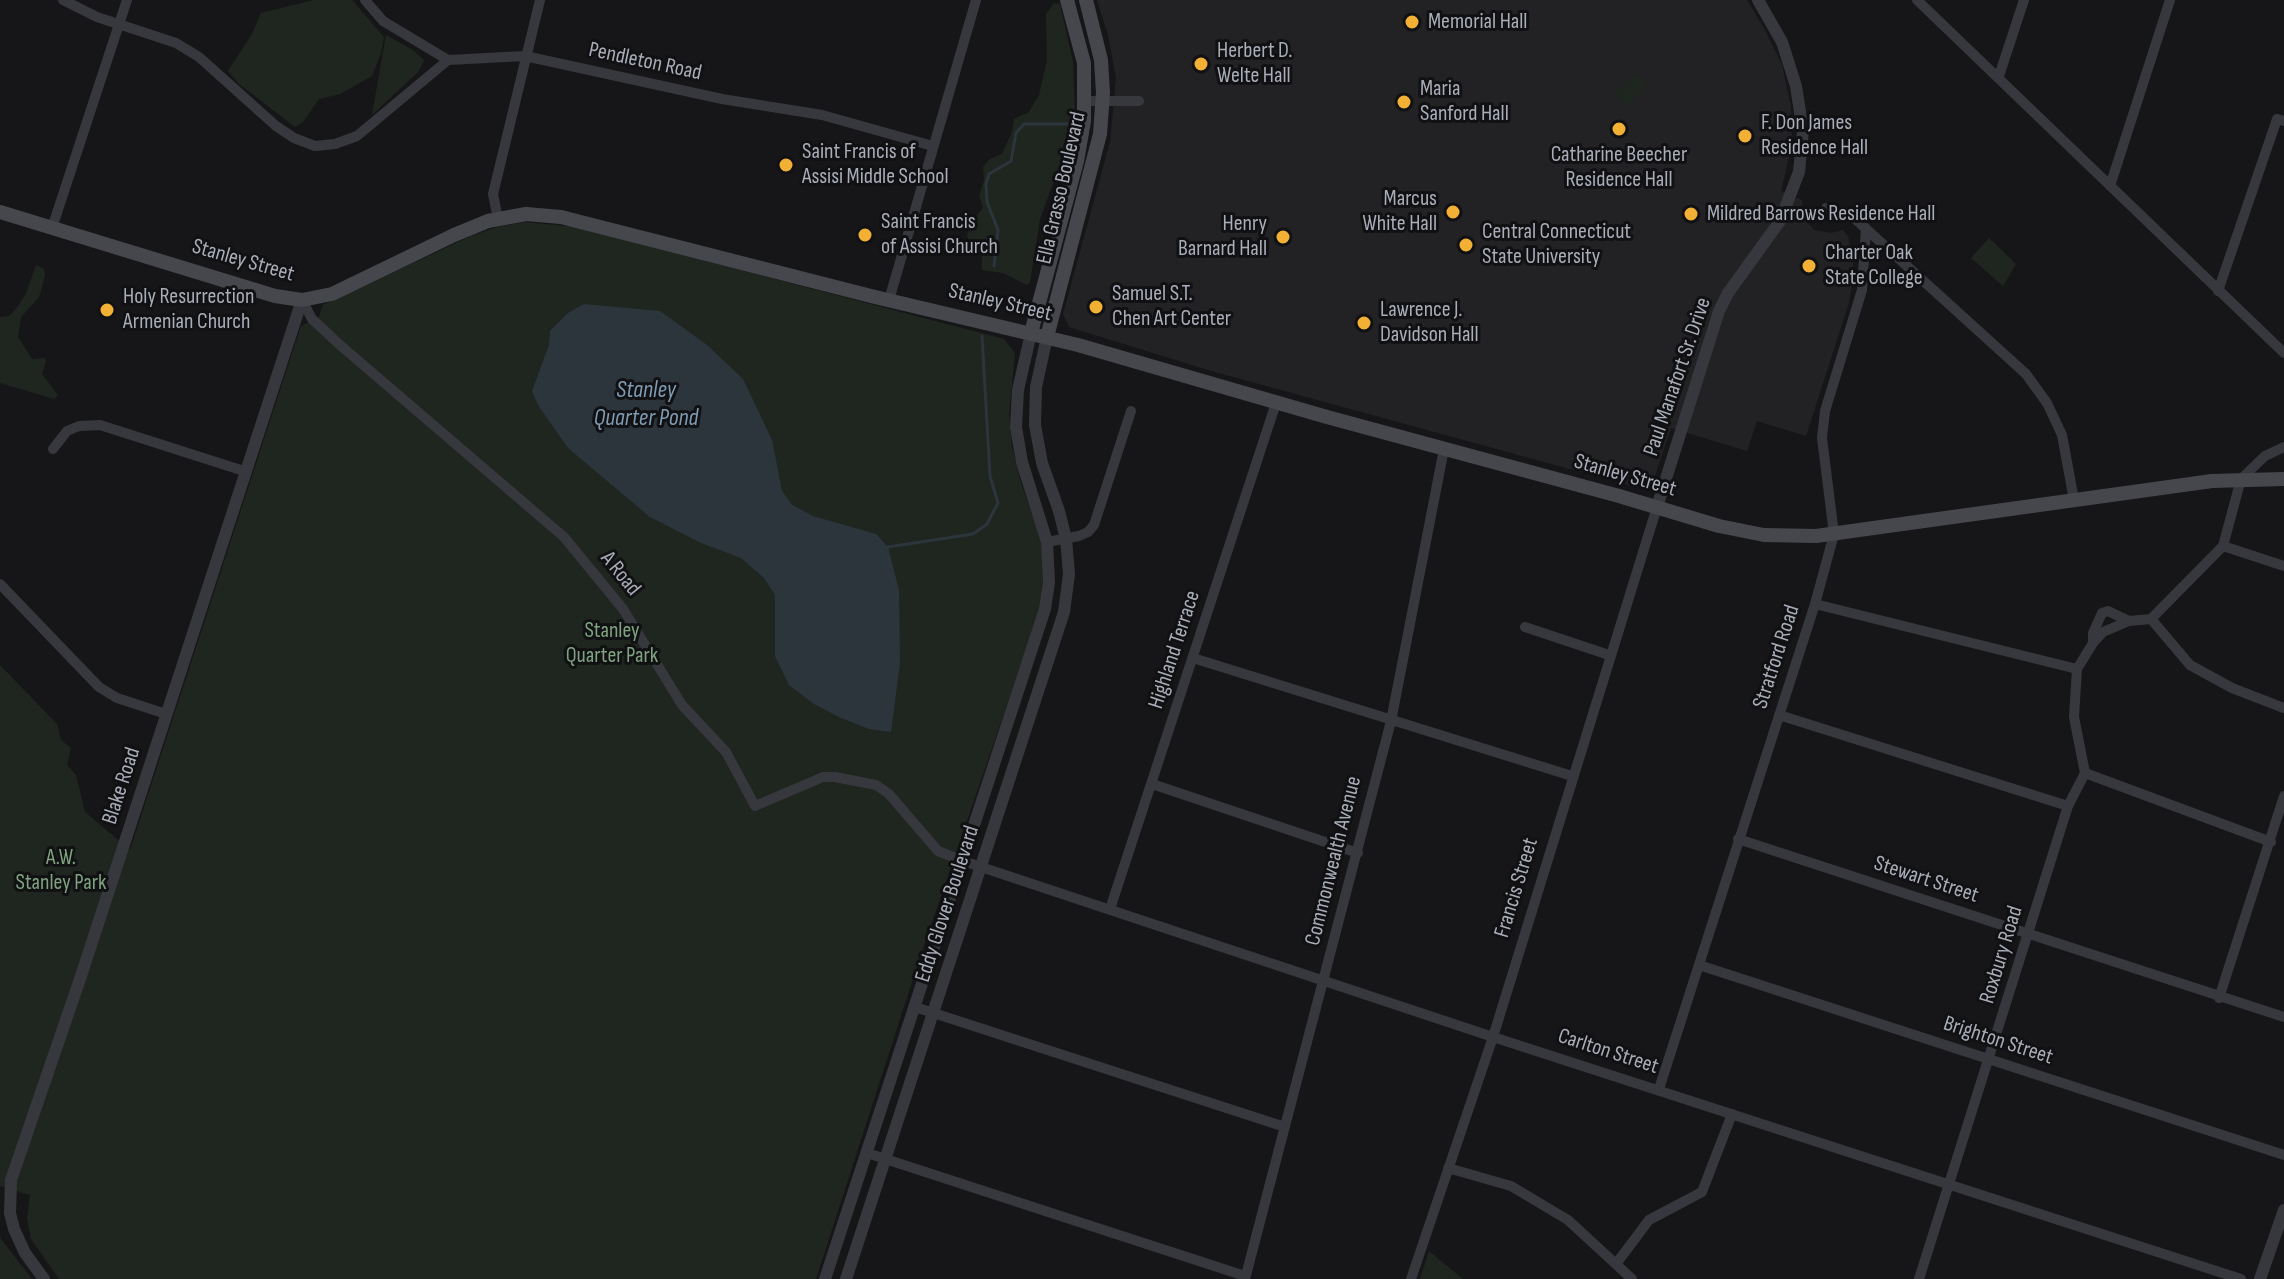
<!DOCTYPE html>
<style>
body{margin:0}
canvas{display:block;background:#161618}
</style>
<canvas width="2284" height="1279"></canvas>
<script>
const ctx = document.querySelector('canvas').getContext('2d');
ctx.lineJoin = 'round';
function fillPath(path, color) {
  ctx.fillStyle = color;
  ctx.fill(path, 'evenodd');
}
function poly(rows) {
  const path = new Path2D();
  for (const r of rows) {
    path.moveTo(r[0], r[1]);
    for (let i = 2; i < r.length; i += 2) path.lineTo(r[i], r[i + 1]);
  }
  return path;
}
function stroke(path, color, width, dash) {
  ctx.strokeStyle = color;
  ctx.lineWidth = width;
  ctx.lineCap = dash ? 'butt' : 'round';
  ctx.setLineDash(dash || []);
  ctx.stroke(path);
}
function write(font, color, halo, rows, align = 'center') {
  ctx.font = font + ' "Sofia Sans Condensed",sans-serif';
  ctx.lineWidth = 6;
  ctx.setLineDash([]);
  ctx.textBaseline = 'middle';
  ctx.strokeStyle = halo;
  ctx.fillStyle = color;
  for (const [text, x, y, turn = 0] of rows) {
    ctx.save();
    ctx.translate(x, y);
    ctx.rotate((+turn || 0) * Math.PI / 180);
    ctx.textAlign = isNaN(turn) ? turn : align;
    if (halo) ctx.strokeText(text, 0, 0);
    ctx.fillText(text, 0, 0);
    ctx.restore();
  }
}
const built = poly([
 [1097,0,1747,0,1765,30,1782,65,1791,106,1792,144,1781,191,1802,200,1803,217,1814,230,1831,233,1843,230,1848,236,1852,254,1854,272,1849,303,1806,436,1757,421,1747,451,1671,428,1653,482,1639,488,1208,370,1069,327,1063,314,1110,142,1116,78,1108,35]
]);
const green = poly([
 [314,0,352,0,384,37,381,53,372,76,340,94,319,99,303,122,295,127,238,83,228,71,252,34,261,13],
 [1054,3,1060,4,1073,62,1075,113,1070,146,1056,175,1040,219,1030,282,1027,285,1003,273,982,270,982,252,971,246,967,236,974,218,983,208,979,196,984,180,983,167,990,159,1002,154,1012,132,1014,119,1029,112,1039,95,1047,61,1046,14],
 [386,35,413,50,424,60,419,71,372,115],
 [1636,74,1648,86,1626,107,1614,94],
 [525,222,576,227,1004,339,1015,353,1009,415,1012,447,1022,486,1041,538,1044,570,1039,612,922,951,816,1279,59,1279,31,1239,27,1219,30,1195,0,1186,0,665,57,724,61,740,71,748,67,765,76,775,85,812,130,850,301,326,319,317,323,305,471,236,497,227],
 [1989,238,2016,264,2003,286,1971,258],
 [36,265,44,269,45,275,39,297,21,317,18,337,32,359,45,358,46,361,42,374,58,395,54,399,0,383,0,317,9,316,16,309,26,294],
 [0,1235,1,1239,32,1279,0,1279],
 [1429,1251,1463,1279,1420,1279]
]);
const water = poly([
 [584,304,660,311,707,345,743,379,772,440,782,491,792,505,813,516,876,534,888,547,899,590,900,663,891,732,869,729,841,718,814,704,789,685,775,656,775,595,764,578,741,558,701,543,650,517,568,448,538,405,532,391,549,345,550,331,568,313]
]);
const stream = poly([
 [994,266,998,230,987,202,986,184,989,174,1011,161,1016,133,1024,124,1067,124],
 [888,547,973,534,987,524,998,503,990,476,982,336]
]);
const minor = poly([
 [63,0,97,17,176,43,199,57,276,126,294,138,315,146,335,144,357,136,448,60],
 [365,0,383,21,448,60,525,56,722,99,822,115,933,146],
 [1917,0,2284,353],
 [1999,76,2024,0],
 [1086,101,1139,101],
 [2110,186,2170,0],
 [1826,208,1853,217,2026,374,2047,403,2062,435,2074,500],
 [498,219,493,194,540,0],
 [52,228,127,0],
 [2218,291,2277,119,2284,121],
 [302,300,312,319,340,345,564,537,623,609,682,705,726,752,755,806,823,777,835,777,876,785,889,794,938,851,963,861,1493,1037,2241,1279],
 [889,300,976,0],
 [53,449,67,431,79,426,100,425,244,471],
 [1047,542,1079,536,1088,532,1094,525,1131,411],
 [2223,546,2284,566],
 [0,584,99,687,117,698,166,714],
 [1815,604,2077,669],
 [2151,619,2190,665,2232,688,2284,708],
 [1525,627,1609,655],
 [2093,643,2093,633,2102,613,2108,611,2129,621],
 [1193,658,1572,776],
 [1779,715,2068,806],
 [2085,773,2271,842],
 [1152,784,1358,853],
 [1738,839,2284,1017],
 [1110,909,1276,403],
 [1699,965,2284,1155],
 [2219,998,2284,796],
 [915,1007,1285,1127],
 [1659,1089,1815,604,1834,534,1822,438,1825,411,1862,290,1866,228],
 [867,1153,1245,1276],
 [1448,1168,1511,1186,1568,1220,1632,1279],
 [1616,1264,1649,1220,1702,1192,1732,1114],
 [1245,1279,1391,721,1444,449],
 [1411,1279,1493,1037,1657,507],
 [1919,1279,2068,806,2085,773,2074,717,2077,669,2093,643,2103,632,2129,621,2151,619,2223,546,2241,479,2265,456,2284,447]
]);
const tertiary = poly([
 [1657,507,1719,311,1728,293,1780,221,1799,172,1803,131,1796,86,1782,42,1758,0],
 [44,1279,25,1253,14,1229,10,1213,11,1180,80,979,302,300],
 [825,1279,1045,609,1049,582,1047,542,1022,462,1016,427,1018,390,1031,333],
 [846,1279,1064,612,1069,574,1066,539,1059,511,1042,463,1035,425,1036,387,1047,337],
 [2260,1279,2284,1210]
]);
const secondary = poly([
 [0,212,275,296,302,300,332,294,454,235,488,221,526,214,561,217,875,297,1078,345,1327,417,1619,496,1719,526,1764,535,1816,536,2212,481,2284,479],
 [1031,333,1077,161,1084,121,1084,63,1067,0],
 [1047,337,1100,134,1103,93,1101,60,1086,0]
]);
const markers = [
 [1412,22,8,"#f2b134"],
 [1201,64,8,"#f2b134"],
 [1404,102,8,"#f2b134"],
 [1619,129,8,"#f2b134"],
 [1745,136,8,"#f2b134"],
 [786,165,8,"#f2b134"],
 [1453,212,8,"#f2b134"],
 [1691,214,8,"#f2b134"],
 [865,235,8,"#f2b134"],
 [1283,237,8,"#f2b134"],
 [1466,245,8,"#f2b134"],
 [1809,266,8,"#f2b134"],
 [1096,307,8,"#f2b134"],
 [107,310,8,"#f2b134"],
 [1364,323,8,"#f2b134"]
];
const poiNames = [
 ["Memorial Hall",1428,22],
 ["Herbert D.",1217,51],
 ["Welte Hall",1217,76],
 ["Maria",1420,89],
 ["Sanford Hall",1420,114],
 ["F. Don James",1761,123],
 ["Residence Hall",1761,148],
 ["Saint Francis of",802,152],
 ["Assisi Middle School",802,177],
 ["Catharine Beecher",1619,155,"center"],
 ["Residence Hall",1619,180,"center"],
 ["Marcus",1437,199,"right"],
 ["White Hall",1437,224,"right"],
 ["Mildred Barrows Residence Hall",1707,214],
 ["Saint Francis",881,222],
 ["of Assisi Church",881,247],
 ["Henry",1267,224,"right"],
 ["Barnard Hall",1267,249,"right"],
 ["Central Connecticut",1482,232],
 ["State University",1482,257],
 ["Charter Oak",1825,253],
 ["State College",1825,278],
 ["Samuel S.T.",1112,294],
 ["Chen Art Center",1112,319],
 ["Holy Resurrection",123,297],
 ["Armenian Church",123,322],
 ["Lawrence J.",1380,310],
 ["Davidson Hall",1380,335]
];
const streetNames = [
 ["Pendleton Road",645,62,12],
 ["Ella Grasso Boulevard",1062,188,-77],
 ["Stanley Street",243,261,16],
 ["Stanley Street",1000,303,13],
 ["Paul Manafort Sr. Drive",1678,377,-71],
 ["Stanley Street",1625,476,16],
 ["A Road",620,574,51],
 ["Highland Terrace",1175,650,-72],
 ["Stratford Road",1777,657,-72],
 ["Blake Road",122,786,-72],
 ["Commonwealth Avenue",1334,861,-76],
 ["Stewart Street",1926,880,18],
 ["Francis Street",1517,888,-73],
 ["Eddy Glover Boulevard",948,904,-72],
 ["Roxbury Road",2002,955,-73],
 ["Brighton Street",1998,1041,18],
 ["Carlton Street",1608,1052,18]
];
const parkNames = [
 ["Stanley",612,631],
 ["Quarter Park",612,656],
 ["A.W.",61,858],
 ["Stanley Park",61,883]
];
const waterNames = [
 ["Stanley",646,391],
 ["Quarter Pond",646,419]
];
fillPath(built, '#222225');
fillPath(green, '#1e261f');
fillPath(water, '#2c353c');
stroke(stream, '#2c353c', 3);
stroke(minor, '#37383d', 10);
stroke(tertiary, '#37383d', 12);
stroke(secondary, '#45474d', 14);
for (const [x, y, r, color] of markers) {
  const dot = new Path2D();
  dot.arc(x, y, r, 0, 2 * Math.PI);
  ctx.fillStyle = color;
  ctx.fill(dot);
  stroke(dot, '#111113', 3);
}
write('22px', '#a8adb8', '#111113', poiNames, 'left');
write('22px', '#a8adb8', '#111113', streetNames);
write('22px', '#7fa381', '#111113', parkNames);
write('italic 24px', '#7f9bb3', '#111113', waterNames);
</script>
